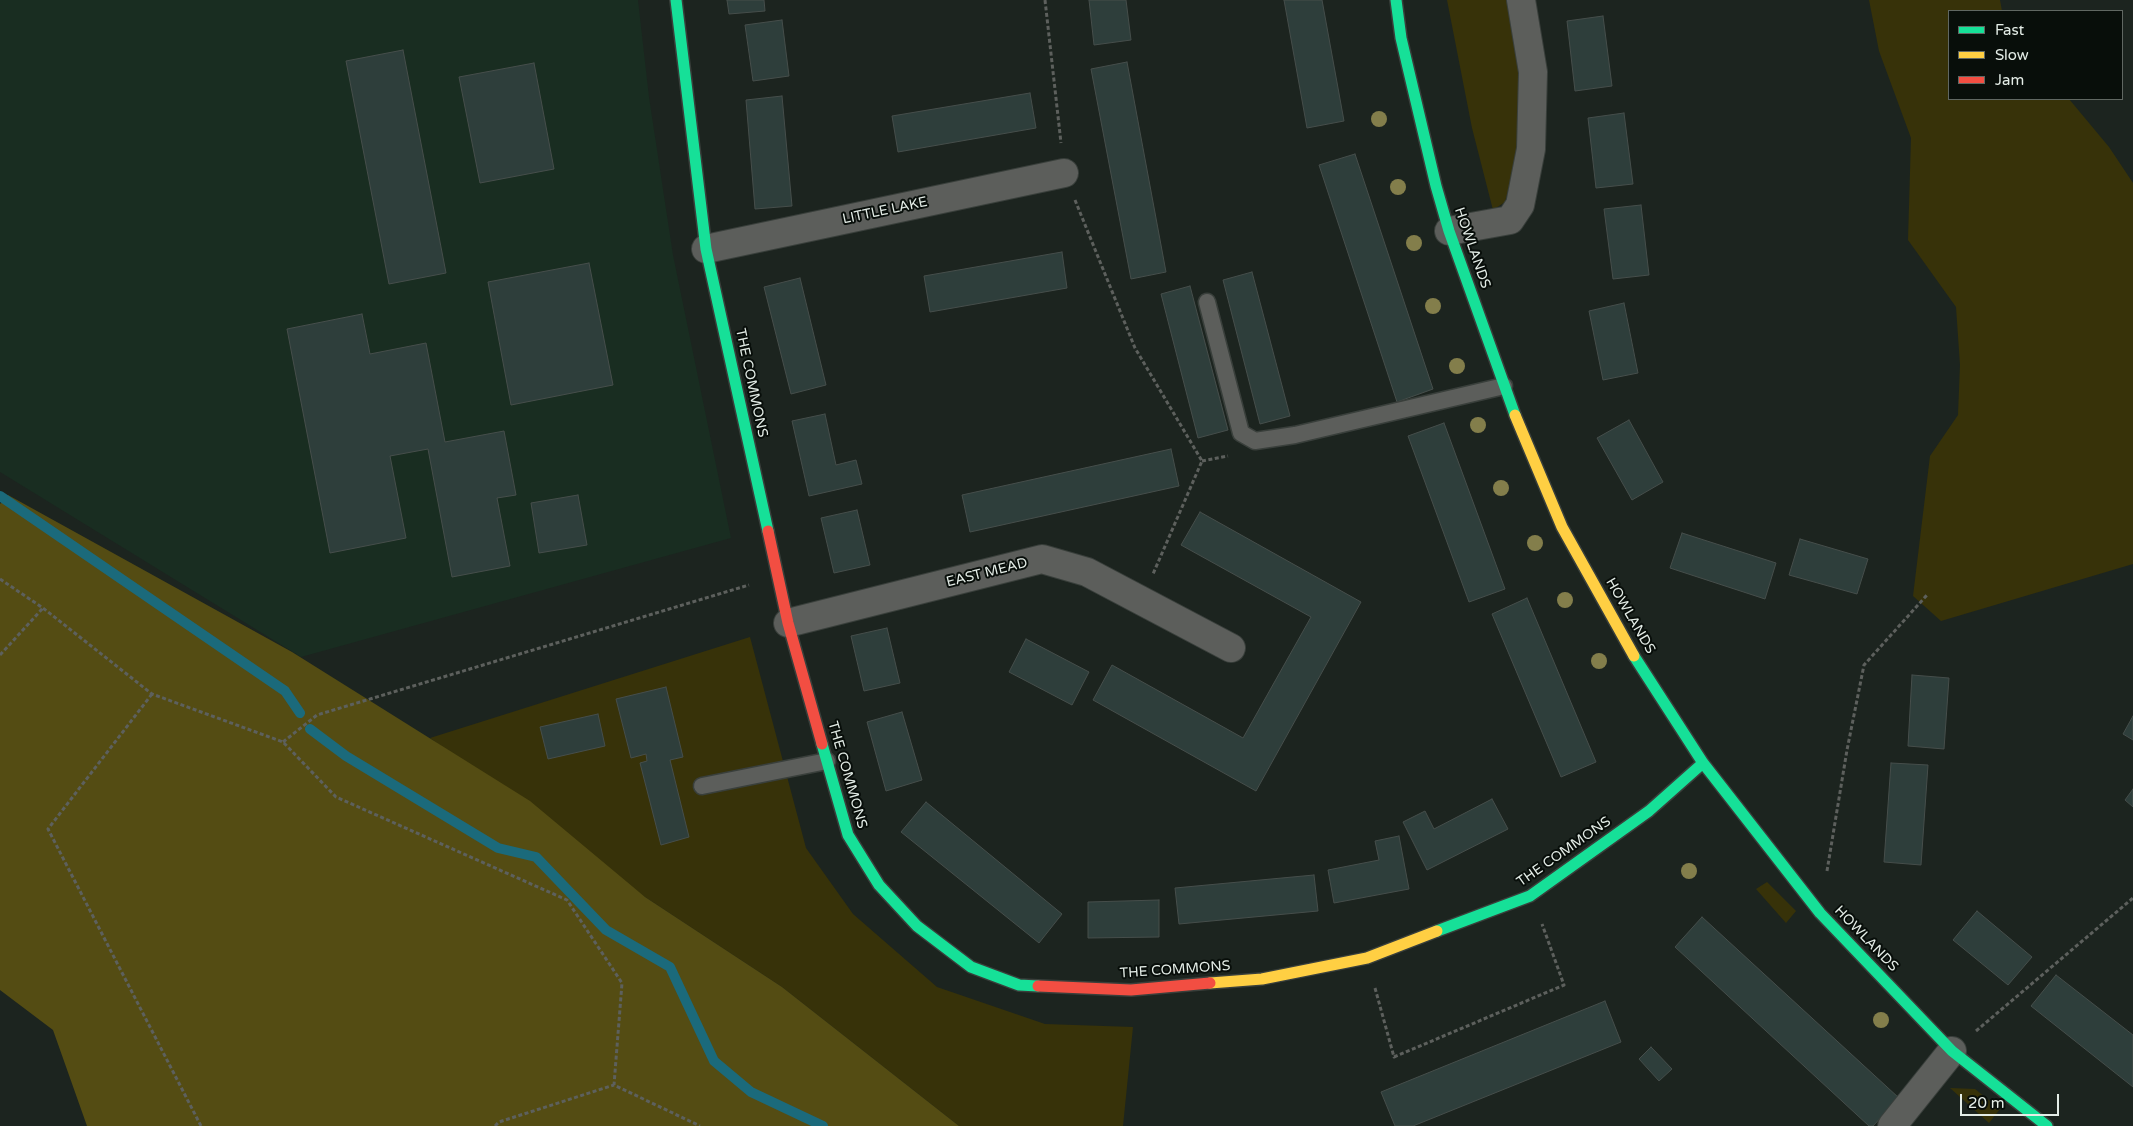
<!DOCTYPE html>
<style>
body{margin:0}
#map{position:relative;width:2133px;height:1126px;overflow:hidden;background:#1c241f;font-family:"Varela Round",sans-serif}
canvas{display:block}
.legend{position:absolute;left:1948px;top:10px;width:175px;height:90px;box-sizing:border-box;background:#080e0a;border:1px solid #606762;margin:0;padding:6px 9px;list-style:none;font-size:15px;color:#e4ede7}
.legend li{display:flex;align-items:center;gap:10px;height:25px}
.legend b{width:25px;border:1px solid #606762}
.scale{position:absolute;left:1960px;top:1094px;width:99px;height:22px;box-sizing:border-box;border:2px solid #e4ede7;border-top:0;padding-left:6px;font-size:15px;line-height:18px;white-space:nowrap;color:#e4ede7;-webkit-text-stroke:4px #080e0a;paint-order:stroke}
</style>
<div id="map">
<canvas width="2133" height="1126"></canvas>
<ul class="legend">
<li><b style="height:6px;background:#16e098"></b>Fast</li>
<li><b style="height:6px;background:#ffcf43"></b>Slow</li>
<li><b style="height:6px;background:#f24e42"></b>Jam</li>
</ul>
<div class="scale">20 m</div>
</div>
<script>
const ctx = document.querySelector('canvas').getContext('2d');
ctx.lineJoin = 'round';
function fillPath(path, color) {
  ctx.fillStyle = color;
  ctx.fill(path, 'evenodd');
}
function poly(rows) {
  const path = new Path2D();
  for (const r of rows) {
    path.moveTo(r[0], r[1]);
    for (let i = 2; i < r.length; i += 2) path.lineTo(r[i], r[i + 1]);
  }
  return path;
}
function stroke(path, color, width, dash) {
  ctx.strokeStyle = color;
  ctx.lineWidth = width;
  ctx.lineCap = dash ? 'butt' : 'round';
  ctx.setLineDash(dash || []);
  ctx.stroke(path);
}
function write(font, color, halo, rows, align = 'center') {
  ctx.font = font + ' "Varela Round",sans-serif';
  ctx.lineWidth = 4;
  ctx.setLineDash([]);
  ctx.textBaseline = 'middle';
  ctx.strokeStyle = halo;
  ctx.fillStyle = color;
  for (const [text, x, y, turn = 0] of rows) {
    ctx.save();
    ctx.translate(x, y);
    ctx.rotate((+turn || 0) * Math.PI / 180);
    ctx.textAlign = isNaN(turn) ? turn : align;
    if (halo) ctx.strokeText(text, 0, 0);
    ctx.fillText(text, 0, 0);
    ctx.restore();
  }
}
const built = poly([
 [0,0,638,0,649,97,673,255,731,538,301,657,0,472]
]);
const green = poly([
 [1447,0,1508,0,1521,75,1520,145,1505,202,1493,210,1472,128],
 [1869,0,2000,0,2002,11,1949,11,1949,99,2069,99,2109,147,2133,183,2133,564,1941,621,1913,596,1930,456,1958,415,1960,365,1956,307,1908,240,1911,138,1879,51],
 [750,637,806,848,853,914,937,987,1045,1024,1133,1027,1123,1126,959,1126,782,987,645,897,430,738],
 [1767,882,1796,911,1786,923,1756,889],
 [1950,1088,1975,1089,2000,1109,1989,1123]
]);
const forest = poly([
 [8,495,292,652,530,801,645,897,782,987,959,1126,87,1126,53,1030,0,990,0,504]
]);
const stream = poly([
 [0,496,285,691,300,713],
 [310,729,346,756,498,848,536,857,606,930,670,967,714,1061,751,1092,823,1126]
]);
const building = poly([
 [727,0,764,0,765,11,729,14,727,0],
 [1089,0,1126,0,1131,40,1094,45,1089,0],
 [1284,0,1322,0,1344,121,1307,128,1284,0],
 [1603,16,1612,86,1575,91,1567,21,1603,16],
 [782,20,789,76,753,81,745,25,782,20],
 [403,50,446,273,389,284,346,61,403,50],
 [1127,62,1166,272,1131,279,1091,69,1127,62],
 [534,63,554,169,480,183,459,77,534,63],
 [1030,93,1036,128,898,152,892,116,1030,93],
 [782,96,792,206,755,209,746,100,782,96],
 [1624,113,1633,184,1596,188,1588,118,1624,113],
 [1355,154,1433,389,1397,402,1319,165,1355,154],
 [1641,205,1649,275,1613,279,1604,209,1641,205],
 [1062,252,1067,288,930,312,924,276,1062,252],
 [589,263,613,385,511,405,488,282,589,263],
 [1252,272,1290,416,1260,424,1223,280,1252,272],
 [800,278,826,385,791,394,764,287,800,278],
 [1190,286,1228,430,1198,438,1161,294,1190,286],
 [1624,303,1638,373,1603,380,1589,311,1624,303],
 [362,314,370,354,426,343,445,442,504,431,516,495,497,498,510,566,452,577,428,449,390,456,406,538,330,553,287,329,362,314],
 [825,414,836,465,856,460,862,484,809,496,792,421,825,414],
 [1629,420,1663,482,1632,500,1597,438,1629,420],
 [1444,423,1505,589,1469,602,1408,436,1444,423],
 [1171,449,1179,486,970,532,962,495,1171,449],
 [578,495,587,545,539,553,531,503,578,495],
 [857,510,870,565,834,573,821,518,857,510],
 [1200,512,1361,602,1256,791,1093,700,1112,665,1243,738,1311,617,1181,545,1200,512],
 [1682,533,1776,563,1765,599,1670,568,1682,533],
 [1800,539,1868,559,1857,594,1789,575,1800,539],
 [1527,598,1596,762,1561,777,1492,614,1527,598],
 [887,628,900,683,864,691,851,636,887,628],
 [1026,639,1089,672,1072,705,1009,672,1026,639],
 [1912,675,1949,678,1944,749,1908,746,1912,675],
 [666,687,683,757,670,760,689,837,661,845,640,763,647,761,646,754,631,758,616,699,666,687],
 [902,712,922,780,886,791,867,722,902,712],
 [598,714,605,746,548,759,540,727,598,714],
 [2133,716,2133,740,2123,734,2133,716],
 [1891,763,1928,765,1921,865,1884,862,1891,763],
 [2133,789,2133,807,2125,800,2133,789],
 [1492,799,1508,829,1427,870,1403,822,1425,811,1434,829,1492,799],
 [926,802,1062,914,1039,943,901,832,926,802],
 [1399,836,1409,889,1334,903,1328,870,1379,860,1375,841,1399,836],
 [1314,875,1318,911,1179,924,1175,888,1314,875],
 [1159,900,1159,937,1088,938,1088,902,1159,900],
 [1977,911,2032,957,2008,985,1953,940,1977,911],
 [1702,917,1899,1098,1873,1126,1869,1126,1675,947,1702,917],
 [2056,975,2133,1035,2133,1087,2031,1006,2056,975],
 [1605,1001,1621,1042,1413,1126,1395,1126,1381,1092,1605,1001],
 [1651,1047,1672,1069,1659,1081,1639,1059,1651,1047]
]);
const path = poly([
 [1045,0,1061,143],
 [1075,200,1135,348,1202,461,1153,574],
 [1202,461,1228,456],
 [0,579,43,608,152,694,283,742,336,797,567,900,622,983,614,1085,700,1126],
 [0,655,43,608],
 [152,694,48,829,201,1126],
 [283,742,317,715,749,585],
 [1827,871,1847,750,1864,665,1927,595],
 [1375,988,1394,1057,1564,985,1542,924],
 [1976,1031,2133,898],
 [495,1126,499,1122,614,1085]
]);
const lane = poly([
 [1207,302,1241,433,1255,441,1295,435,1504,386],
 [702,786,827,761]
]);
const street = poly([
 [1449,231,1510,220,1520,205,1531,149,1533,72,1521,0],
 [706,249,1064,173],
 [788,623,1042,559,1087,572,1231,648],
 [1892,1126,1952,1051]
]);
const fast = poly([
 [676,0,706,249,768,531],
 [1396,0,1401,38,1436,186,1449,231,1515,415],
 [1634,656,1703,763,1820,913,1952,1051,2047,1126],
 [822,744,848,835,879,885,917,926,971,967,1019,985,1038,986],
 [1437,931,1530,896,1649,811,1703,763]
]);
const slow = poly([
 [1515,415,1562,527,1634,656],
 [1210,983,1262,979,1367,958,1437,931]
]);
const jam = poly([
 [768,531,788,623,822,744],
 [1038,986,1131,990,1210,983]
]);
const trees = [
 [1379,119],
 [1398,187],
 [1414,243],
 [1433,306],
 [1457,366],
 [1478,425],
 [1501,488],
 [1535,543],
 [1565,600],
 [1599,661],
 [1689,871],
 [1881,1020]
];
const streetNames = [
 ["LITTLE LAKE",885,211,-12],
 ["HOWLANDS",1472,248,71],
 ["THE COMMONS",751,383,78],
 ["EAST MEAD",987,573,-14],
 ["HOWLANDS",1630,616,60],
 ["THE COMMONS",847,775,74],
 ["THE COMMONS",1564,852,-35],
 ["HOWLANDS",1866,939,46],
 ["THE COMMONS",1175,970,-4]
];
fillPath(built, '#192d21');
fillPath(green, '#373209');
fillPath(forest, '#544c13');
stroke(stream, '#1b6a7b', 10);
fillPath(building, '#2e3e3b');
stroke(building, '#464e4b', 1);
stroke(lane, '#393f3b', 19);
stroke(street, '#393f3b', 30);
stroke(fast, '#393f3b', 14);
stroke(slow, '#393f3b', 14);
stroke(jam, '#393f3b', 14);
stroke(path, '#5d605d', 3, [4, 2.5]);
stroke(lane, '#5c5e5b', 16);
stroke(street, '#5c5e5b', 28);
stroke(fast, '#16e098', 11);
stroke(slow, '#ffcf43', 11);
stroke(jam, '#f24e42', 11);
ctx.fillStyle = '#837e4b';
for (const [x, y] of trees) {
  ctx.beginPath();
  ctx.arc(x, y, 8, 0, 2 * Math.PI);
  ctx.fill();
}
write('14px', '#e4ede7', '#080e0a', streetNames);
</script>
